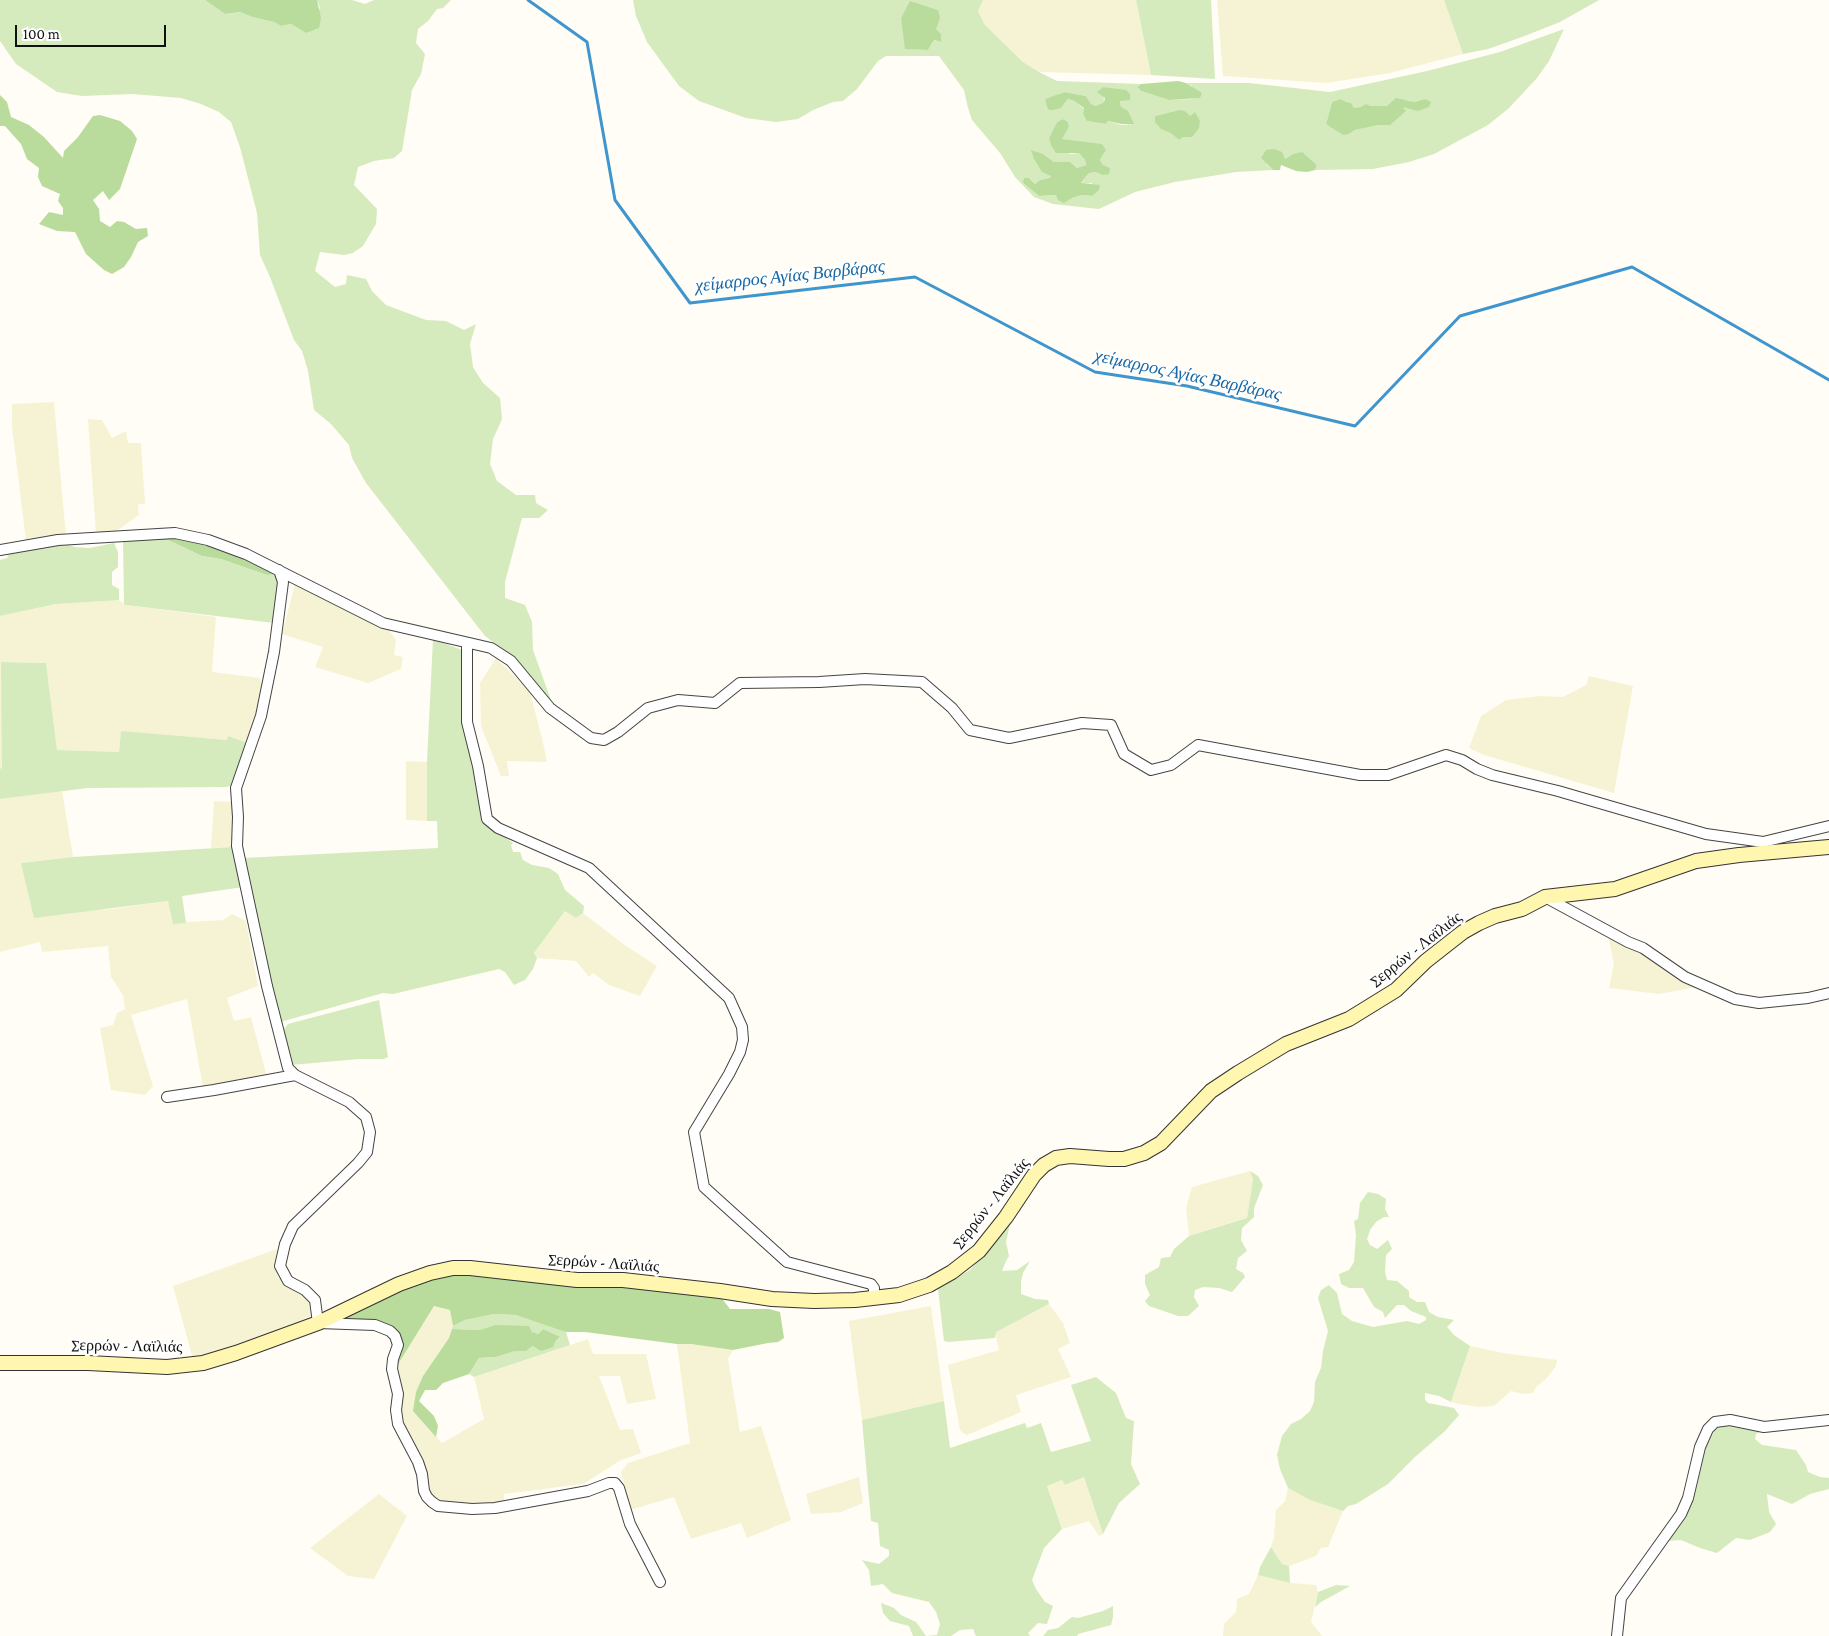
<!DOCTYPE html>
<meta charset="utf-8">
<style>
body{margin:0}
#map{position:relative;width:1829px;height:1636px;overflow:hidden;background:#fffdf5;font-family:"Crimson Pro",serif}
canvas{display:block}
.scale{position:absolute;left:15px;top:25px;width:151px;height:22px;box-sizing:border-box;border:2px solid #111;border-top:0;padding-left:6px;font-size:15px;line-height:18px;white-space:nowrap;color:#111;-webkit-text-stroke:4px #fff;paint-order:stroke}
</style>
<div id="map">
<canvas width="1829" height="1636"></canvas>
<div class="scale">100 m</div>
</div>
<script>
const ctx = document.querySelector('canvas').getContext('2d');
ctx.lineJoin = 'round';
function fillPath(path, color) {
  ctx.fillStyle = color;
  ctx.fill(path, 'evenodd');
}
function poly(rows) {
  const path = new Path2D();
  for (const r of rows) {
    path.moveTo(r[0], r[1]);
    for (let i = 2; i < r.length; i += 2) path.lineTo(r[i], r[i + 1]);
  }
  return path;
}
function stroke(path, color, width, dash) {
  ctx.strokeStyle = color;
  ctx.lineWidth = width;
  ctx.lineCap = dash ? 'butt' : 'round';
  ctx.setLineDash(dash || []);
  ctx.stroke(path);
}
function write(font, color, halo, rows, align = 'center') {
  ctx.font = font + ' "Crimson Pro",serif';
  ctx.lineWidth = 5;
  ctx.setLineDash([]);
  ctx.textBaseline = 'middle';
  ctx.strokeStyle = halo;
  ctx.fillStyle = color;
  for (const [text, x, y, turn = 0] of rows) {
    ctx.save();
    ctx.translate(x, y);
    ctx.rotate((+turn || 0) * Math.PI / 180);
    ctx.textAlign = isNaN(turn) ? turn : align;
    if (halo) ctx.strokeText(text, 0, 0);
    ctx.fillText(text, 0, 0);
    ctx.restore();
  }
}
const farmland = poly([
 [983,0,1136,0,1151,75,1039,72,1023,62,985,25,978,11],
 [1217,0,1444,0,1463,54,1390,73,1326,83,1223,76],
 [54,402,66,537,26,541,12,427,12,404],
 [88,419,102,420,112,438,126,431,128,443,141,443,145,504,138,504,139,515,115,532,96,534],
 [295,584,387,627,396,640,394,655,403,657,401,669,368,683,315,667,323,647,282,634],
 [117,599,127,605,216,617,212,672,260,678,263,687,250,744,228,737,228,740,121,732,119,752,57,750,46,663,2,662,2,769,0,769,0,616,56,604],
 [496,658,530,692,542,738,547,762,507,761,509,776,501,776,481,726,480,683],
 [1589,676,1633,686,1614,793,1484,755,1469,748,1481,716,1506,700,1540,696,1563,697,1586,685],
 [406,761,427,762,427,821,406,820],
 [62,791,73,857,21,863,104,910,168,901,173,923,223,920,232,914,246,921,258,986,227,998,234,1021,251,1017,267,1077,203,1087,187,999,131,1015,153,1086,145,1095,111,1090,100,1028,113,1025,117,1013,125,1009,123,995,111,977,108,946,42,952,40,942,0,952,0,799],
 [214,801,233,802,235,820,232,847,211,848],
 [566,910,576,918,583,913,626,946,657,966,640,996,609,985,593,973,589,977,576,961,537,958,534,953],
 [1608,936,1651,958,1668,972,1696,987,1659,994,1609,988,1614,963],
 [1250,1171,1253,1179,1247,1218,1189,1236,1186,1208,1192,1187],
 [277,1249,275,1266,278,1277,285,1283,308,1296,314,1310,311,1316,274,1333,233,1349,193,1359,173,1286],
 [1049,1304,1063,1323,1070,1343,1058,1349,1071,1377,1016,1395,1021,1412,967,1435,963,1433,960,1430,948,1365,999,1350,995,1332],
 [434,1306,450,1310,453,1326,449,1338,423,1376,416,1392,427,1426,442,1443,484,1419,474,1377,588,1339,593,1354,646,1354,656,1399,627,1404,620,1376,599,1376,620,1430,633,1429,641,1453,621,1460,583,1484,504,1494,504,1502,488,1505,438,1504,431,1499,400,1418,397,1366],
 [931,1306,944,1401,862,1420,849,1321],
 [677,1344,691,1344,733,1350,728,1359,740,1432,761,1426,791,1520,747,1538,741,1523,691,1539,674,1497,630,1510,621,1472,628,1463,690,1443],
 [1470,1346,1503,1353,1557,1360,1556,1366,1546,1379,1536,1387,1533,1393,1523,1394,1511,1391,1494,1406,1479,1407,1458,1404,1451,1402],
 [859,1477,863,1503,841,1512,811,1514,806,1494],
 [1084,1477,1103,1534,1099,1536,1089,1521,1062,1529,1047,1486,1062,1480,1065,1485],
 [1288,1488,1310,1500,1343,1511,1328,1547,1321,1548,1316,1556,1289,1566,1282,1564,1271,1547,1274,1537,1276,1510,1285,1501],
 [379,1494,407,1516,374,1579,348,1576,310,1548],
 [1258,1575,1290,1583,1316,1585,1318,1592,1311,1622,1322,1636,1223,1636,1224,1624,1236,1612,1237,1599,1249,1594]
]);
const green = poly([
 [0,0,205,0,225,14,240,12,252,17,274,22,281,26,291,24,306,33,320,8,317,0,352,0,365,4,374,0,451,0,443,8,437,9,428,21,418,29,416,43,425,54,421,74,412,90,402,151,394,158,374,161,358,167,354,185,377,209,376,224,363,246,353,253,344,255,320,252,315,271,335,287,346,284,347,275,366,279,372,291,386,305,426,320,446,321,464,330,476,324,470,344,473,367,483,383,500,398,502,419,493,439,490,464,497,481,516,495,535,495,536,503,548,510,539,518,522,518,505,582,505,598,525,605,532,622,533,650,552,703,505,651,485,636,366,483,352,458,349,445,331,424,314,410,308,371,302,351,294,340,270,277,260,255,257,213,240,147,231,122,219,112,201,104,181,98,132,94,82,96,57,92,16,64,0,41],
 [633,0,983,0,978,11,985,25,1023,62,1039,72,1057,81,1141,84,1137,87,1141,91,1169,100,1193,99,1192,86,1186,83,1249,83,1330,92,1427,71,1500,52,1564,29,1549,61,1537,78,1509,108,1488,125,1434,154,1409,162,1373,169,1315,170,1317,165,1310,159,1302,153,1293,154,1285,159,1283,157,1266,164,1273,170,1236,172,1175,182,1135,192,1099,209,1053,204,1034,197,1015,177,1000,153,972,120,968,108,964,90,939,56,886,56,878,61,857,89,843,101,833,102,813,110,798,119,776,122,746,118,699,101,679,86,647,42,636,16],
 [910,2,938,10,936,29,941,42,936,40,932,43,928,50,913,49,903,29,901,18],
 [1103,87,1115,90,1130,99,1120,100,1121,107,1133,124,1121,125,1108,121,1106,124,1088,121,1083,114,1084,109,1074,101,1068,99,1061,108,1059,94,1065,92,1086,96,1091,104,1096,106,1104,102],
 [1340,99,1354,108,1387,106,1407,100,1415,102,1425,99,1402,107,1390,125,1377,124,1355,130,1349,134,1326,124,1332,102],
 [1179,110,1190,116,1195,112,1179,140,1155,116],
 [1063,119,1068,122,1069,127,1061,139,1089,143,1104,154,1100,160,1103,165,1096,172,1089,173,1081,184,1092,183,1092,196,1082,195,1072,198,1056,195,1039,196,1023,183,1029,178,1035,184,1040,180,1049,178,1051,175,1043,154,1054,162,1070,162,1077,168,1086,165,1085,160,1079,153,1070,154,1049,138,1057,122],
 [1136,0,1211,0,1215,79,1151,75],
 [1444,0,1599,0,1560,22,1522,37,1488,49,1463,54],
 [123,539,135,541,168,540,202,556,221,559,267,575,274,574,278,578,279,591,274,623,126,605,124,604],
 [63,543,75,547,90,548,114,543,118,552,118,567,112,572,112,585,119,589,119,600,56,604,0,616,0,560,7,558,9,554],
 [433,639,462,650,464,678,489,826,513,843,511,845,513,852,520,852,523,860,532,865,549,868,558,874,565,890,584,906,583,913,576,918,565,911,534,953,537,958,533,969,525,980,514,985,505,972,499,969,393,994,383,993,284,1021,280,1023,243,858,438,848,437,821,427,821,427,762],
 [1,662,46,663,57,750,119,752,121,731,227,740,228,736,250,744,233,785,226,787,88,788,0,799,0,769,2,768],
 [232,847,243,887,182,896,186,923,173,924,168,901,34,918,21,863,73,857],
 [379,1000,388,1057,384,1059,359,1059,291,1065,282,1036,284,1029,288,1024],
 [1250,1171,1258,1176,1263,1185,1254,1208,1254,1217,1242,1228,1241,1240,1247,1251,1238,1258,1236,1269,1243,1273,1245,1277,1232,1292,1219,1288,1203,1287,1195,1290,1194,1297,1199,1306,1188,1316,1178,1316,1149,1306,1145,1301,1150,1295,1145,1284,1145,1275,1159,1267,1161,1258,1170,1257,1174,1249,1189,1236,1247,1218,1253,1179],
 [1368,1192,1378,1194,1386,1199,1385,1209,1389,1217,1384,1217,1376,1222,1370,1230,1367,1239,1370,1245,1377,1249,1388,1240,1392,1249,1386,1255,1385,1272,1387,1280,1397,1281,1409,1291,1409,1297,1417,1302,1425,1302,1429,1312,1438,1317,1454,1320,1447,1327,1454,1335,1470,1346,1451,1402,1439,1396,1425,1393,1425,1400,1428,1403,1454,1408,1459,1415,1445,1431,1415,1457,1388,1484,1356,1504,1348,1506,1343,1511,1310,1500,1288,1488,1280,1469,1277,1455,1282,1436,1291,1424,1301,1419,1310,1411,1314,1402,1315,1382,1321,1368,1323,1351,1328,1331,1318,1298,1321,1290,1329,1285,1337,1293,1342,1314,1352,1321,1373,1327,1407,1321,1419,1324,1426,1320,1426,1317,1411,1311,1404,1305,1397,1305,1385,1318,1383,1312,1374,1307,1363,1288,1349,1288,1341,1284,1339,1274,1349,1270,1354,1262,1356,1235,1354,1221,1358,1219,1360,1203],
 [1012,1215,1006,1242,1009,1256,1006,1261,1002,1271,1017,1270,1030,1261,1023,1273,1021,1282,1021,1294,1035,1299,1048,1300,1049,1304,996,1332,995,1338,948,1342,944,1341,938,1289,970,1270,999,1236],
 [494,1314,516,1315,552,1326,566,1332,570,1345,474,1377,469,1374,479,1358,496,1357,515,1351,526,1351,533,1346,555,1342,560,1338,543,1329,538,1334,495,1325,479,1330,452,1329,453,1326,465,1320],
 [1096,1377,1116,1393,1126,1418,1134,1421,1131,1464,1140,1484,1119,1503,1103,1534,1084,1477,1065,1485,1062,1480,1047,1486,1062,1529,1044,1548,1032,1580,1036,1589,1045,1602,1053,1606,1047,1624,1038,1623,1028,1633,1030,1636,976,1636,973,1629,960,1630,951,1636,913,1636,909,1626,890,1621,883,1613,881,1603,894,1608,901,1615,916,1622,926,1636,937,1635,940,1624,936,1612,929,1602,892,1593,883,1584,871,1586,869,1570,862,1560,879,1564,889,1556,889,1550,880,1546,878,1523,871,1521,862,1420,944,1401,950,1448,1025,1423,1027,1428,1041,1423,1051,1452,1091,1441,1071,1385],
 [1722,1425,1735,1425,1762,1431,1756,1434,1755,1439,1762,1445,1796,1450,1806,1465,1808,1472,1820,1477,1829,1478,1829,1489,1810,1494,1792,1504,1767,1494,1769,1512,1776,1524,1770,1532,1750,1540,1736,1538,1717,1553,1700,1548,1681,1540,1668,1541,1683,1518,1698,1462,1715,1430],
 [1271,1547,1282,1564,1289,1566,1290,1583,1258,1575,1260,1567],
 [1336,1585,1350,1586,1321,1602,1315,1607,1318,1592],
 [1113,1606,1113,1617,1111,1625,1078,1634,1077,1636,1043,1636,1048,1630,1058,1628,1072,1617,1078,1618,1103,1611]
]);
const forest = poly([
 [205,0,317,0,321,18,319,28,306,33,291,24,281,26,274,22,252,17,240,12,225,14],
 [910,1,938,10,940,18,936,29,941,34,941,42,935,40,932,43,928,50,905,49,901,18],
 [1178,81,1186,83,1202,93,1200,98,1169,100,1141,91,1137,87,1141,84],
 [1103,87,1126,90,1130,94,1130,100,1120,101,1121,107,1128,111,1134,124,1121,124,1108,121,1106,124,1087,121,1083,114,1084,108,1074,101,1068,99,1061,108,1052,110,1049,110,1047,107,1045,99,1065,92,1086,96,1091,104,1096,106,1104,102,1105,98,1097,92],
 [0,95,7,102,11,117,29,125,44,137,63,158,64,151,78,137,93,116,100,115,120,121,132,131,137,139,120,189,109,200,103,191,93,200,99,209,100,221,110,227,117,221,124,222,136,229,147,228,148,236,138,242,131,257,124,267,112,274,104,270,86,254,75,232,57,231,39,224,49,212,63,215,63,208,58,201,60,194,42,186,38,177,39,168,27,159,21,144,5,126,0,126],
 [1396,98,1415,102,1425,99,1431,102,1429,107,1418,111,1403,107,1406,111,1390,125,1377,125,1355,130,1349,134,1343,135,1326,124,1332,102,1340,99,1346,102,1351,103,1354,108,1361,107,1366,104,1370,106,1387,106],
 [1179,110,1185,111,1190,116,1195,112,1200,121,1199,128,1192,137,1183,137,1179,140,1171,133,1161,129,1155,122,1155,116],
 [1063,119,1068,122,1069,127,1062,139,1102,144,1106,150,1100,160,1103,165,1110,168,1109,174,1103,175,1096,172,1089,173,1081,183,1100,185,1099,190,1092,196,1082,195,1072,198,1064,203,1058,200,1056,195,1039,196,1023,183,1024,178,1029,178,1035,184,1040,180,1049,178,1051,176,1042,172,1034,159,1031,150,1043,154,1054,162,1070,162,1077,168,1086,165,1085,160,1079,153,1056,153,1051,145,1049,138,1057,122],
 [1274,149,1282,152,1285,159,1293,154,1302,152,1317,165,1315,170,1307,172,1296,171,1281,165,1280,170,1273,170,1261,158,1266,150],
 [175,536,205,542,267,567,274,574,267,575,221,559,202,556,168,540,135,541,123,539],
 [470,1272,582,1288,607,1285,720,1296,730,1309,769,1309,780,1312,784,1338,778,1342,768,1343,733,1350,691,1344,677,1344,585,1332,566,1332,516,1315,494,1314,465,1320,453,1326,450,1310,434,1306,397,1366,401,1351,402,1345,390,1327,334,1320,413,1283,439,1276],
 [495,1325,529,1326,532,1332,538,1334,543,1329,560,1337,555,1342,553,1347,541,1351,533,1346,526,1351,515,1351,496,1357,479,1358,469,1374,443,1383,436,1390,425,1390,419,1401,434,1416,438,1426,436,1437,413,1411,416,1392,423,1376,449,1338,452,1329,479,1330]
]);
const stream = poly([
 [528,0,587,42,615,200,690,303,915,277,1095,372,1187,386,1355,426,1460,316,1632,267,1829,380]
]);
const street = poly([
 [0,550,58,540,175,533,208,540,246,554,383,623,491,648,511,661,550,708,591,738,604,740,618,732,648,708,678,700,715,703,740,683,819,682,865,679,922,682,952,708,970,730,1009,738,1082,723,1111,725,1124,754,1151,770,1171,765,1198,745,1360,775,1388,775,1446,755,1462,760,1477,769,1492,775,1558,791,1706,834,1763,842,1829,826],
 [279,570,283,582,274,652,261,716,236,788,238,817,237,846,267,986,288,1068,295,1075,349,1102,366,1117,370,1132,367,1152,358,1163,293,1226,285,1244,280,1266,288,1281,305,1290,315,1300,318,1323,375,1325,390,1331,395,1336,398,1345,393,1359,392,1369,398,1394,396,1410,398,1424,418,1462,422,1474,424,1491,427,1497,432,1502,438,1506,472,1509,495,1508,588,1491,609,1483,615,1483,619,1488,630,1524,660,1582],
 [467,643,467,722,478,766,487,819,498,828,589,868,729,998,742,1027,743,1040,740,1052,729,1074,694,1132,704,1187,787,1262,871,1284,874,1288,874,1298],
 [1545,897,1628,942,1643,948,1685,977,1735,999,1759,1003,1808,998,1829,993],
 [167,1097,214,1090,295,1075],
 [1617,1636,1621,1598,1681,1514,1688,1498,1700,1447,1708,1429,1715,1422,1730,1420,1764,1427,1829,1420]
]);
const secondary = poly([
 [0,1363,88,1363,167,1367,203,1363,236,1353,318,1323,399,1284,430,1273,453,1268,470,1268,577,1280,623,1280,720,1291,772,1299,814,1301,855,1300,899,1295,929,1285,952,1272,979,1251,1006,1217,1034,1175,1044,1165,1056,1158,1070,1156,1109,1159,1124,1159,1144,1153,1161,1143,1211,1091,1238,1073,1286,1044,1349,1019,1396,990,1426,961,1463,932,1479,923,1495,916,1522,909,1545,897,1615,889,1696,861,1739,855,1829,847]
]);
const streetNames = [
 ["Σερρών - Λαϊλιάς",1416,949,-38],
 ["Σερρών - Λαϊλιάς",991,1203,-51],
 ["Σερρών - Λαϊλιάς",604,1263,4],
 ["Σερρών - Λαϊλιάς",127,1346,1]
];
const waterNames = [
 ["χείμαρρος Αγίας Βαρβάρας",790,276,-6],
 ["χείμαρρος Αγίας Βαρβάρας",1188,375,12]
];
fillPath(farmland, '#f6f3d4');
fillPath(green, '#d5ebbd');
fillPath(forest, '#b9dc9c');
stroke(stream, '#3f96cf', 3);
stroke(street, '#444', 12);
stroke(secondary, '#333', 16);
stroke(street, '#fff', 10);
stroke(secondary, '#fff6b0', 14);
write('16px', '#111', '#fff', streetNames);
write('italic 18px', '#1768a6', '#fff', waterNames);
</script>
